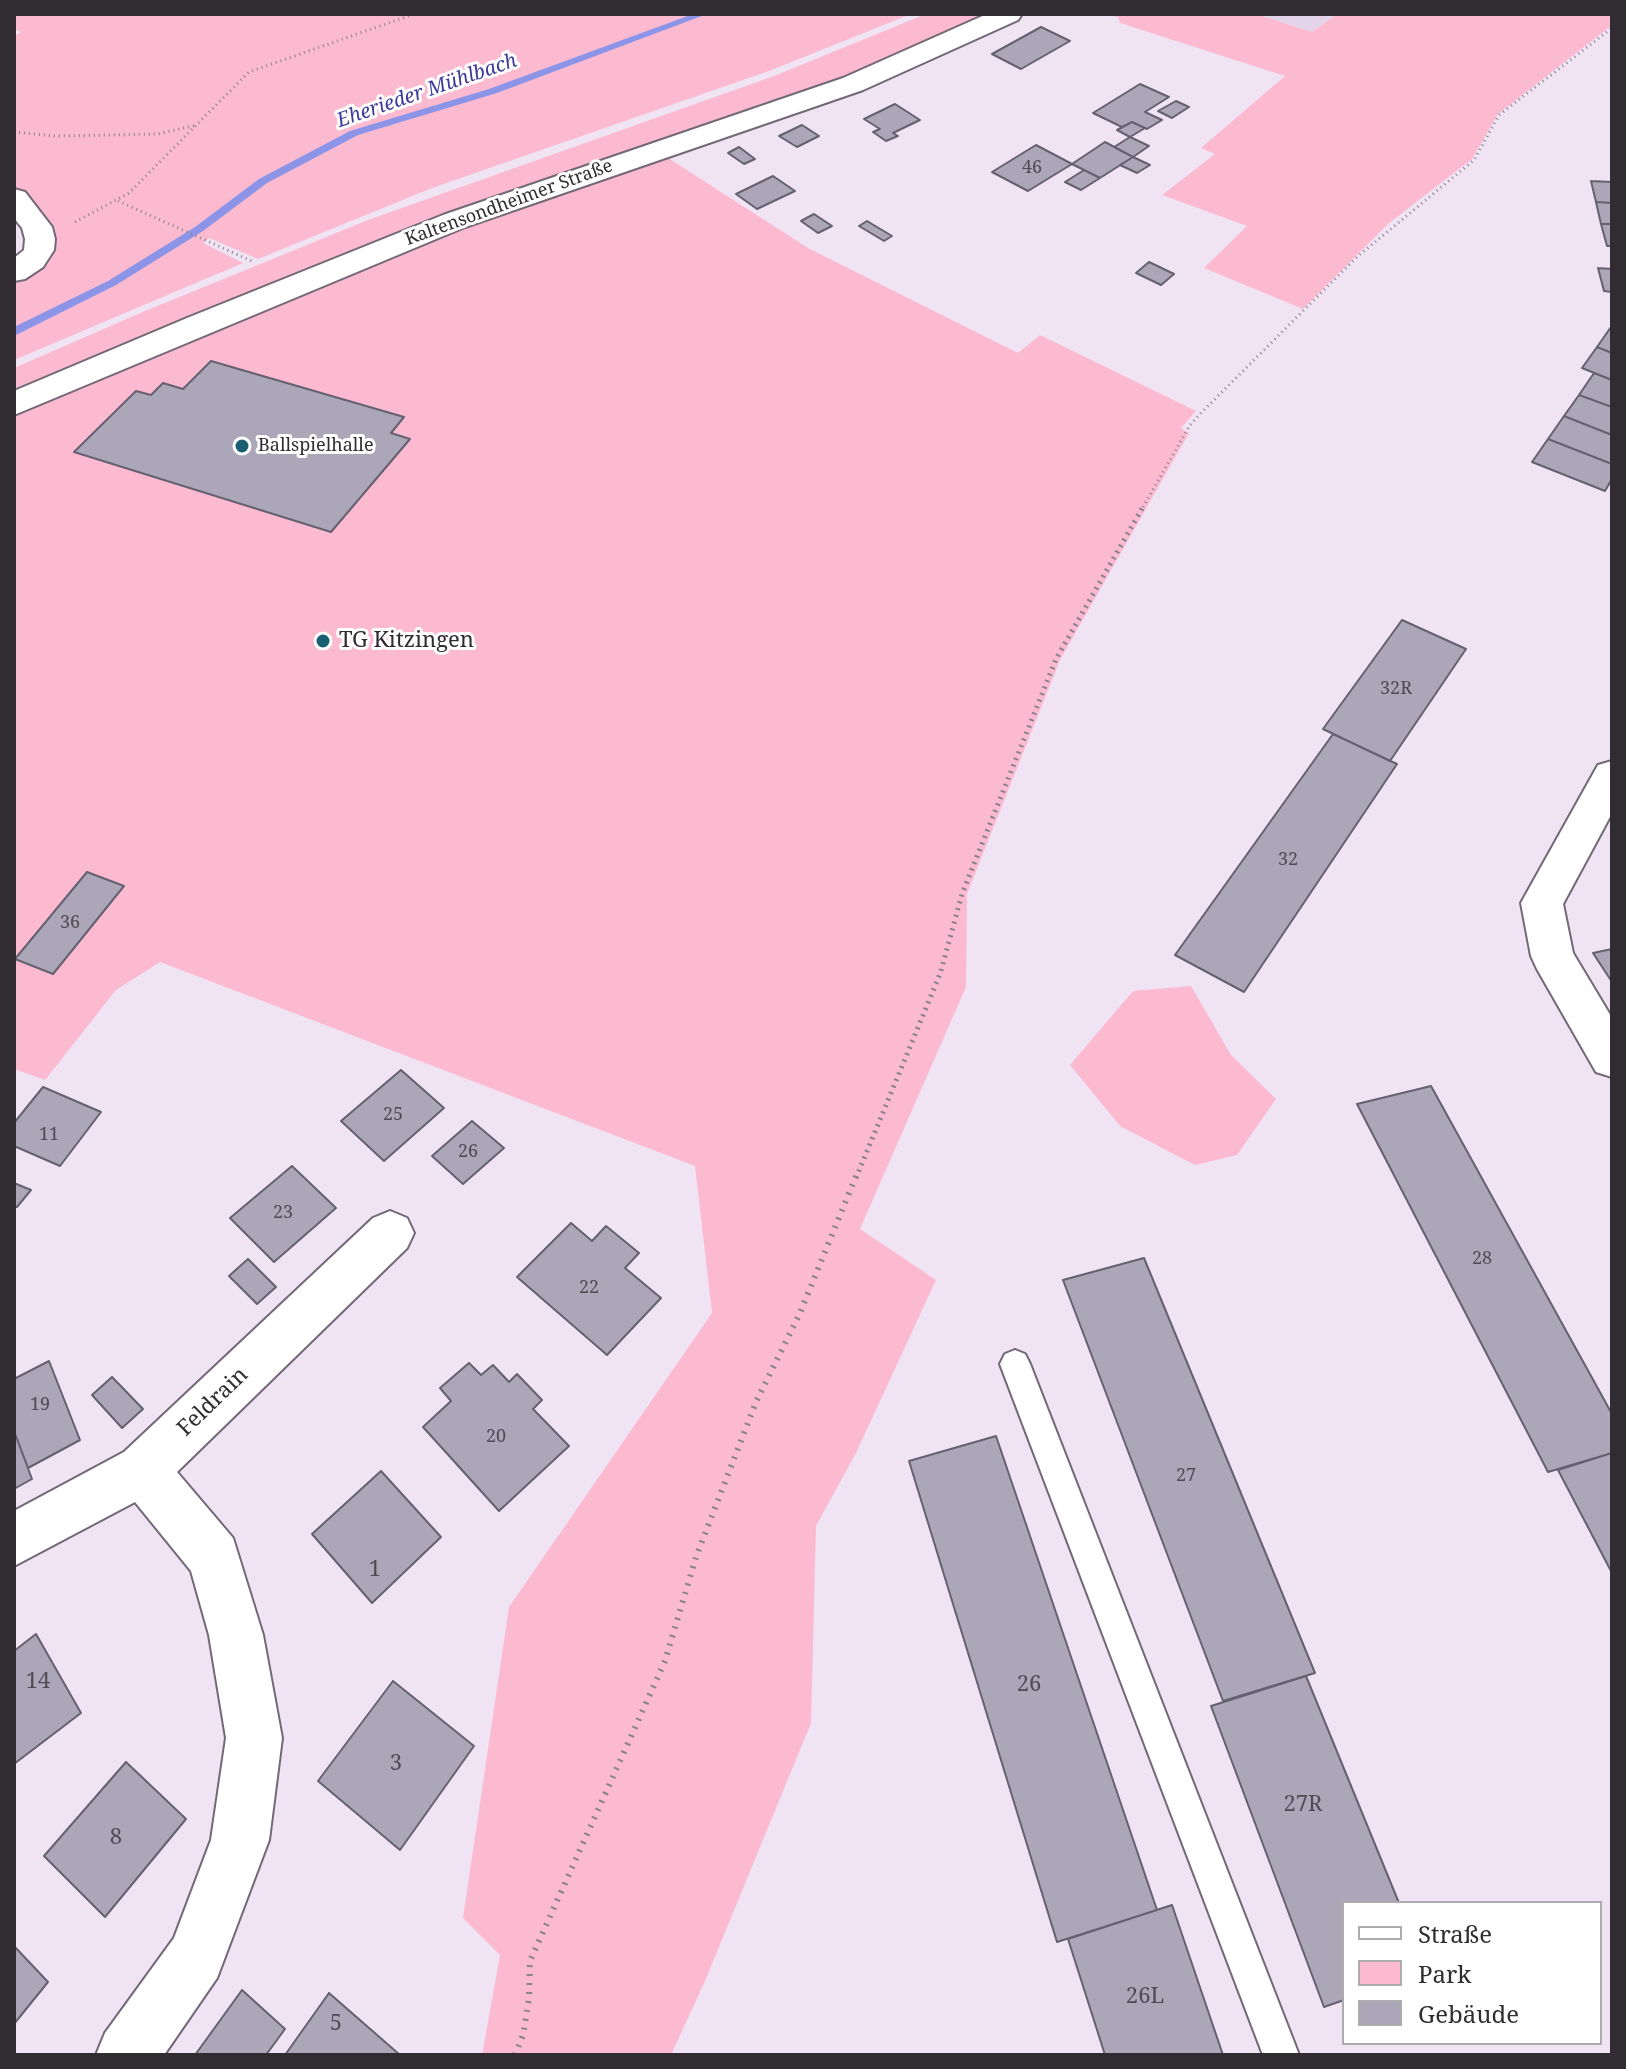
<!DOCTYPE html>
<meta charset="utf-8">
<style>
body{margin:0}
#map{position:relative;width:1626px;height:2069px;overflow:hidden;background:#f0e4f4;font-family:"Noto Serif",serif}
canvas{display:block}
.frame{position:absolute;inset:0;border:16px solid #302c32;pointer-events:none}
.legend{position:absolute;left:1342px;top:1901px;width:260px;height:144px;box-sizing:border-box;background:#fff;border:2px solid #acabad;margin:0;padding:10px 14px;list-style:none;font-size:24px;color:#302c32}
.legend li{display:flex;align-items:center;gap:16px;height:40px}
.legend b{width:40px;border:2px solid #acabad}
</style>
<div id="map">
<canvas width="1626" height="2069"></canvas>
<div class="frame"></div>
<ul class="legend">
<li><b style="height:10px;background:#fff"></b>Straße</li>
<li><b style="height:22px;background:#fbbad0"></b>Park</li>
<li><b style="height:22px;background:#aca7b8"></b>Gebäude</li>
</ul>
</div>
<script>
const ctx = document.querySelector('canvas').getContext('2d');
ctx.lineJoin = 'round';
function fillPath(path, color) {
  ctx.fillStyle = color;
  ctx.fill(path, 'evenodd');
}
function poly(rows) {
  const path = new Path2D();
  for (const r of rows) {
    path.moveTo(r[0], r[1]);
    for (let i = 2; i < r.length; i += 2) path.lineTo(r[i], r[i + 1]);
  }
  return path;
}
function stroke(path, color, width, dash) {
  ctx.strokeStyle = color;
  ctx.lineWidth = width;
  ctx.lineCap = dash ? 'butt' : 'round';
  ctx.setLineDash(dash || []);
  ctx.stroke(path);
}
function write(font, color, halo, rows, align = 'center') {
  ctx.font = font + ' "Noto Serif",serif';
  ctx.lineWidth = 6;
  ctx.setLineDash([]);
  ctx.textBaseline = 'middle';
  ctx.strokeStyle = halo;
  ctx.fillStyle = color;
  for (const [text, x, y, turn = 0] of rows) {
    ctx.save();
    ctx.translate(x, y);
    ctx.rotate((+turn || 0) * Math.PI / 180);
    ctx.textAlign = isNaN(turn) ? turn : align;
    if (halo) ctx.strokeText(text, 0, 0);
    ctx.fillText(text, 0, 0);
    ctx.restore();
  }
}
const built = poly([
 [1256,14,1337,14,1312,32]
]);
const green = poly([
 [14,14,911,14,769,71,432,188,258,259,209,238,203,243,243,263,14,360,14,276,37,262,14,191,14,36,21,32,14,29],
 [926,14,998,14,791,101,14,399,14,368,138,314,368,220,774,76],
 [1103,14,1256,14,1312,32,1337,14,1612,14,1612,25,1498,114,1472,159,1388,224,1303,309,1204,268,1247,226,1162,195,1215,154,1201,148,1285,76,1120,23,1118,17],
 [662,154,808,248,1018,353,1040,335,1196,411,1181,428,1189,433,1060,660,967,894,966,987,860,1229,936,1280,856,1453,816,1526,811,1723,705,1981,671,2055,482,2055,500,1955,463,1918,509,1607,712,1313,695,1166,160,962,116,990,45,1080,14,1069,14,412,382,254],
 [1191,986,1231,1055,1276,1099,1237,1155,1195,1165,1120,1126,1070,1065,1133,991]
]);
const stream = poly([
 [693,14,707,14,497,93,358,135,267,183,203,231,116,285,14,336,14,327,108,281,195,227,259,179,350,131,489,89,693,14]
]);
const building = poly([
 [1041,27,1070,41,1021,69,992,54,1041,27],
 [1140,84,1169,97,1145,112,1162,120,1147,129,1132,122,1122,127,1093,113,1140,84],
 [1176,101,1189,107,1172,118,1158,111,1176,101],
 [895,104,920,120,893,133,898,136,886,141,873,132,880,129,864,119,895,104],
 [1132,122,1145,128,1130,137,1117,130,1132,122],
 [802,125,819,136,797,147,779,136,802,125],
 [1130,137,1149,146,1133,157,1114,147,1130,137],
 [1105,142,1133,157,1100,178,1072,164,1105,142],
 [1036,145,1072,164,1028,191,992,172,1036,145],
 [739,147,755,159,744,164,728,153,739,147],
 [1133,157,1150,165,1137,173,1120,165,1133,157],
 [1084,170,1100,178,1081,190,1065,182,1084,170],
 [773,176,795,191,757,209,736,194,773,176],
 [1591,181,1612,182,1612,203,1596,202,1591,181],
 [1596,202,1612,203,1612,224,1601,224,1596,202],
 [814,214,832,226,818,233,801,221,814,214],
 [867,221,892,236,884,241,859,226,867,221],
 [1601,224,1612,224,1612,246,1607,246,1601,224],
 [1149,262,1174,274,1161,285,1136,273,1149,262],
 [1598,268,1612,269,1612,292,1604,291,1598,268],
 [1611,327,1612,327,1612,353,1597,347,1611,327],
 [1597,347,1612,353,1612,380,1582,368,1597,347],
 [211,361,404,417,391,433,410,439,331,532,74,452,136,391,151,395,163,383,183,389,211,361],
 [1594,373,1612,380,1612,407,1579,395,1594,373],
 [1579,395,1612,407,1612,435,1564,416,1579,395],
 [1564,416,1612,435,1612,464,1548,439,1564,416],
 [1548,439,1612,464,1612,479,1605,491,1532,462,1548,439],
 [1402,620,1466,649,1390,761,1323,729,1402,620],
 [1333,734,1397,764,1244,992,1175,955,1333,734],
 [87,872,124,886,53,974,15,959,87,872],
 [1612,949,1612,982,1593,953,1612,949],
 [401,1070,444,1108,384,1161,341,1121,401,1070],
 [1431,1086,1612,1414,1612,1453,1548,1472,1357,1104,1431,1086],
 [43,1087,101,1112,60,1166,14,1146,14,1123,43,1087],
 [472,1121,504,1148,463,1184,432,1156,472,1121],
 [292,1166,336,1208,274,1262,230,1218,292,1166],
 [14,1183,31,1190,17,1207,14,1206,14,1183],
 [571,1223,592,1241,606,1226,639,1253,625,1268,661,1298,607,1355,517,1277,571,1223],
 [1144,1258,1315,1673,1223,1701,1063,1280,1144,1258],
 [248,1259,276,1287,257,1304,229,1276,248,1259],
 [49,1361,80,1440,28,1468,14,1431,14,1379,49,1361],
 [469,1363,481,1375,493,1365,509,1382,517,1374,542,1400,533,1409,569,1446,499,1511,423,1427,451,1401,440,1388,469,1363],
 [112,1377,143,1409,122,1428,92,1395,112,1377],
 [14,1431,32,1479,14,1489,14,1431],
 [996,1436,1157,1910,1057,1942,909,1461,996,1436],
 [1612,1453,1612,1573,1558,1470,1612,1453],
 [381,1471,441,1537,372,1603,312,1534,381,1471],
 [36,1634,81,1713,14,1764,14,1651,36,1634],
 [1306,1676,1399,1903,1344,1903,1344,2000,1324,2007,1211,1706,1306,1676],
 [393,1681,474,1746,400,1850,318,1781,393,1681],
 [126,1762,186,1819,105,1917,44,1856,126,1762],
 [1172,1905,1223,2055,1105,2055,1068,1939,1172,1905],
 [14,1946,48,1982,14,2024,14,1946],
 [242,1990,285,2029,266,2055,195,2055,242,1990],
 [329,1993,400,2055,285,2055,329,1993]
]);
const pathFar2 = poly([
 [14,132,55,136,158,134,197,125],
 [118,201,254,262],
 [75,222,129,193,249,72,414,14],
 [1143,507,1190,425,1199,415,1357,257,1474,160,1499,115,1612,28]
]);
const pathFar1 = poly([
 [856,1178,940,974,962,894,1056,659,1144,505]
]);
const path = poly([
 [515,2055,523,2035,529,1999,530,1961,665,1661,696,1557,756,1402,800,1313,856,1176]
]);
const service = poly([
 [1015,1350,1025,1354,1030,1364,1299,2055,1263,2055,1000,1364,1005,1354,1015,1350]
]);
const minor = poly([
 [14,189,25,192,52,227,55,239,54,250,43,267,25,279,14,281,14,258,24,250,25,239,22,228,14,218,14,189],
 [1612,761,1612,813,1563,904,1573,953,1612,1018,1612,1077,1596,1072,1537,969,1531,956,1521,903,1598,765,1612,761],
 [390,1211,407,1218,414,1233,407,1248,177,1472,233,1538,263,1635,282,1738,269,1840,217,1978,164,2055,96,2055,105,2033,174,1938,211,1840,226,1738,209,1635,191,1571,135,1502,14,1566,14,1511,124,1452,373,1218,390,1211]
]);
const secondary = poly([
 [987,14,1022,14,1018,20,863,90,465,227,14,415,14,391,187,318,443,215,843,78,987,14]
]);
const markers = [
 [242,446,8,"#1a5f71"],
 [323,641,8,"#1a5f71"]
];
const numberNames = [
 ["46",1032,168],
 ["32R",1396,689],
 ["32",1288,860],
 ["36",70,923],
 ["25",393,1115],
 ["11",49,1135],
 ["26",468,1152],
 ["23",283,1213],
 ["28",1482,1259],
 ["22",589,1288],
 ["19",40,1405],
 ["20",496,1437],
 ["27",1186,1476]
];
const farStreetnames = [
 ["Kaltensondheimer Straße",509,203,-20]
];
const farPoinames = [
 ["Ballspielhalle",258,446]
];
const farWaternames = [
 ["Eherieder Mühlbach",427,91,-19]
];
const poiNames = [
 ["TG Kitzingen",339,641]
];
const streetNames = [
 ["Feldrain",213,1402,-44]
];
const nearNumbernames = [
 ["1",375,1570],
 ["14",38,1682],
 ["26",1029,1685],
 ["3",396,1764],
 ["27R",1303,1805],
 ["8",116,1838],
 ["26L",1145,1997],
 ["5",336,2024]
];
fillPath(built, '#e4d4e9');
fillPath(green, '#fbbad0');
fillPath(stream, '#8c94e8');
fillPath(building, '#aca7b8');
stroke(building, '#656170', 2);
stroke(service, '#726876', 4);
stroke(minor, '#726876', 4);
stroke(secondary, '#726876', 4);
stroke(pathFar2, '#89818c', 3, [1, 4]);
stroke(pathFar1, '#89818c', 5, [2, 5]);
stroke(path, '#89818c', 6, [2, 7]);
fillPath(service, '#fff');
fillPath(minor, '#fff');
fillPath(secondary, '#fff');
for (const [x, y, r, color] of markers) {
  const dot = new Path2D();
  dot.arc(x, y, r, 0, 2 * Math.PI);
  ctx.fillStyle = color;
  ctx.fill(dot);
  stroke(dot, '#fff', 3);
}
write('18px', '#4f4b54', null, numberNames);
write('18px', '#302c32', '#fff', farStreetnames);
write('18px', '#302c32', '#fff', farPoinames, 'left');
write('italic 20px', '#3e3b9b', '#fff', farWaternames);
write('22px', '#302c32', '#fff', poiNames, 'left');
write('22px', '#302c32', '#fff', streetNames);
write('22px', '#4f4b54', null, nearNumbernames);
</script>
